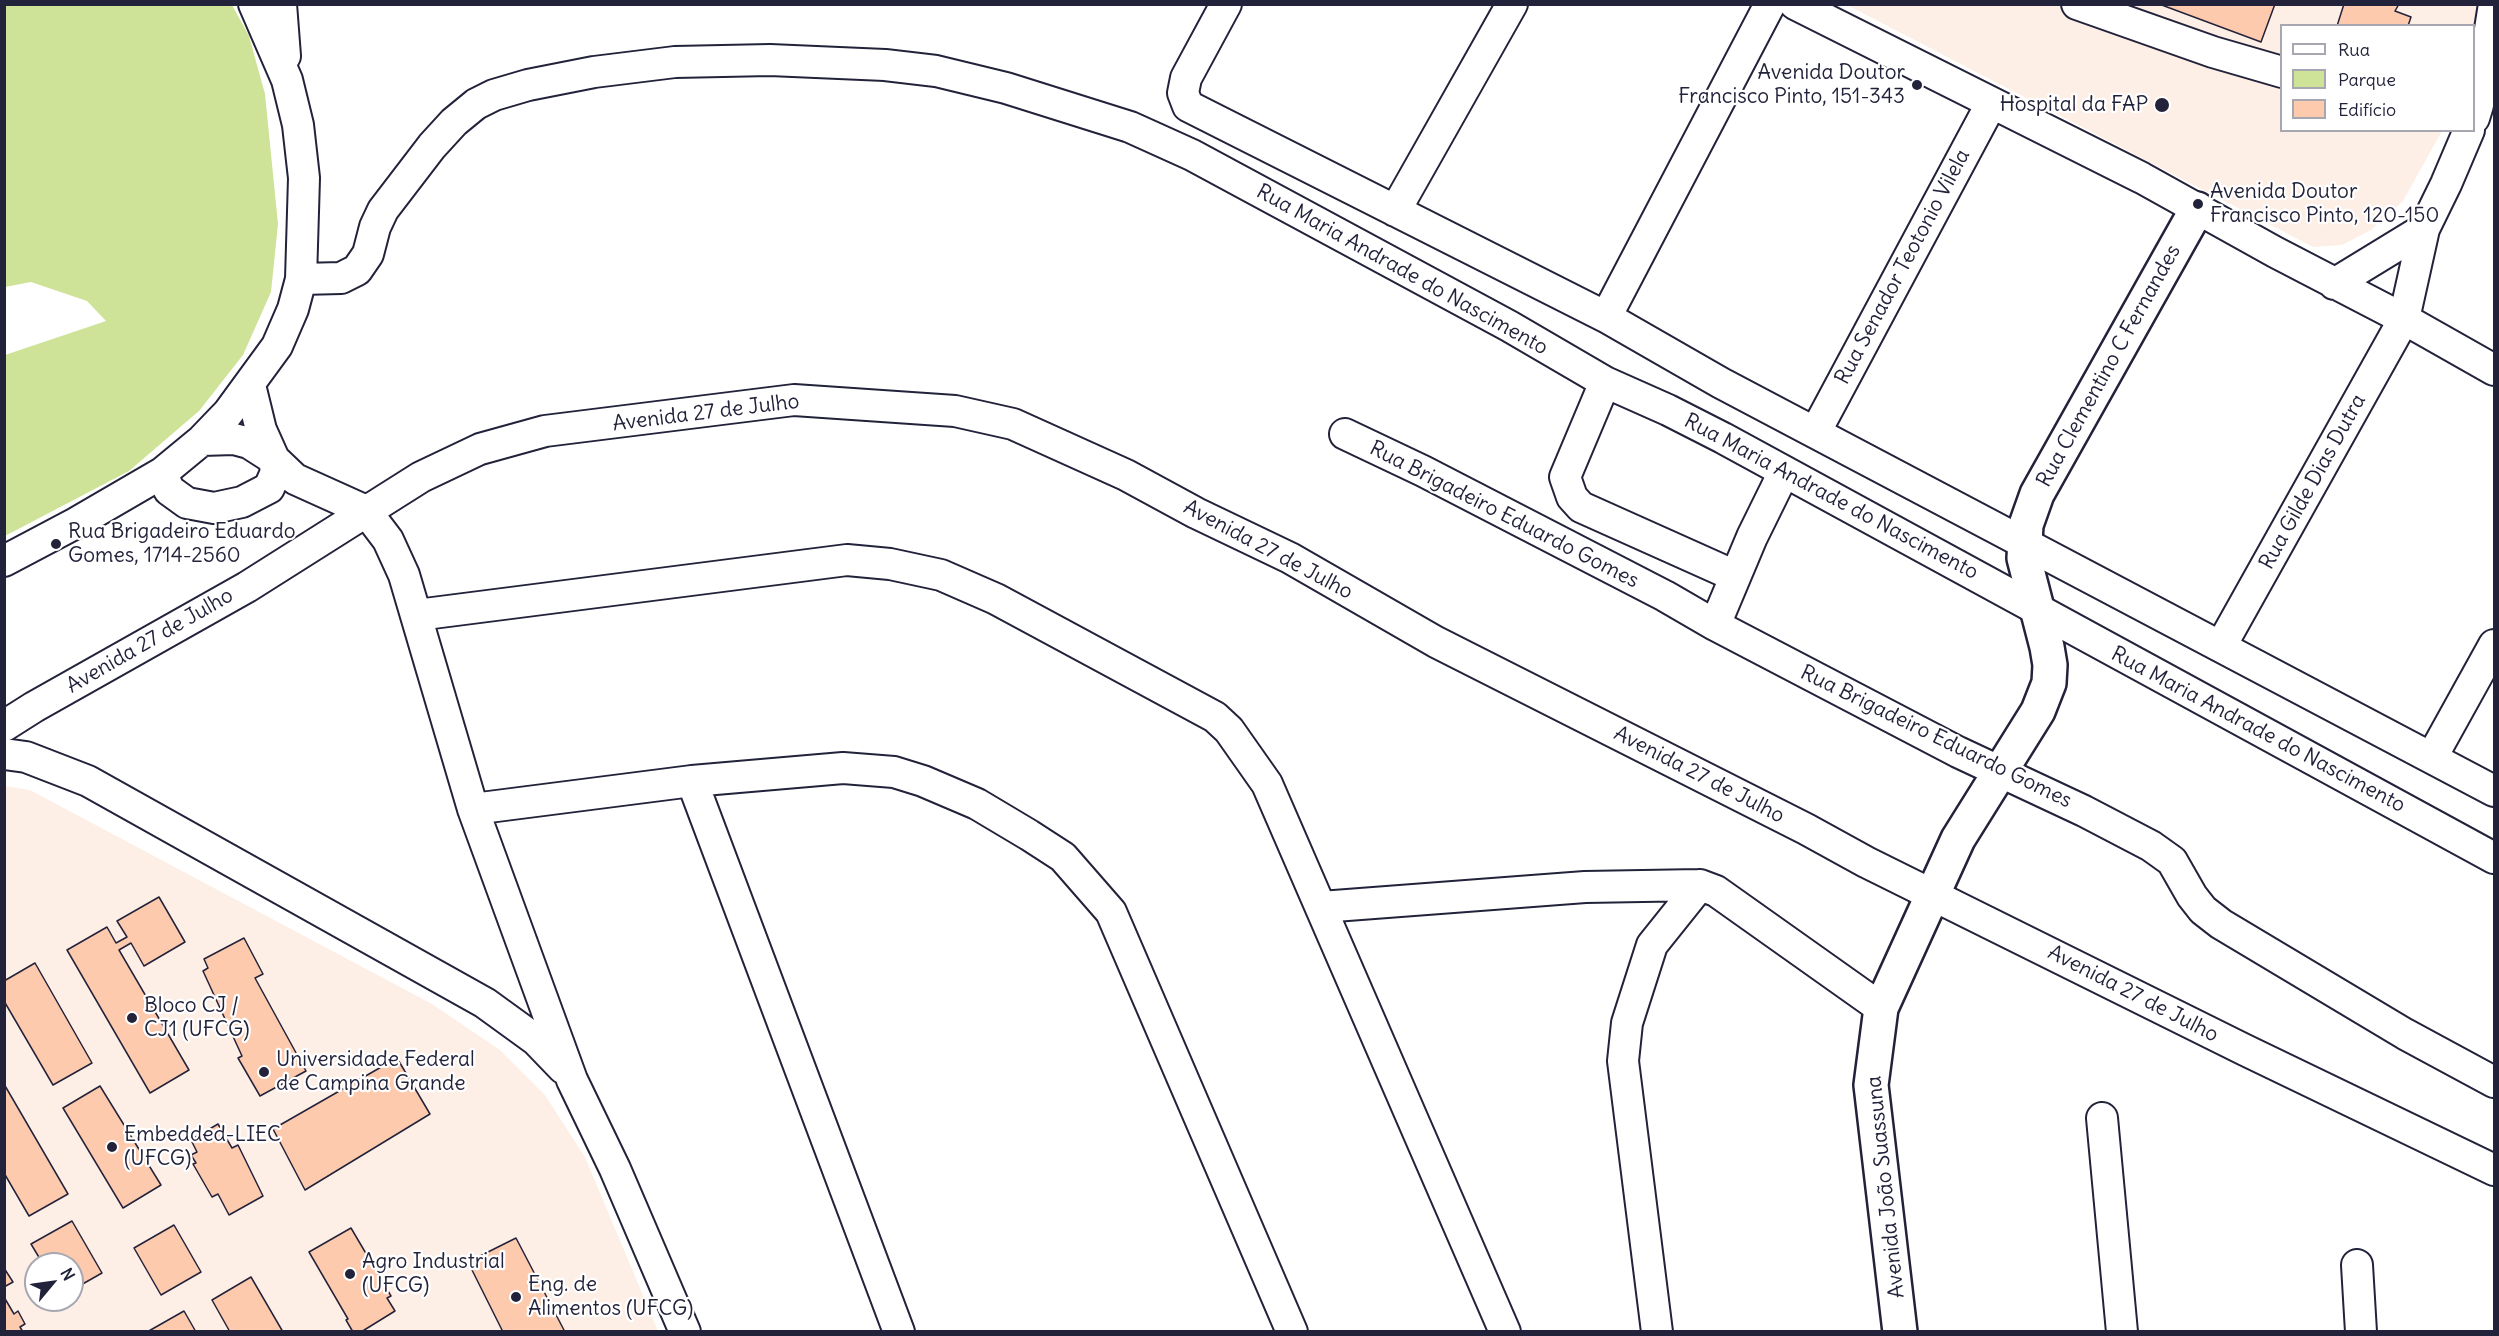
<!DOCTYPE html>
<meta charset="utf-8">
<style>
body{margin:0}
#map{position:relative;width:2499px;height:1336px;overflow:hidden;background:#fff;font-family:Delius,sans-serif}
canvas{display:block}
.frame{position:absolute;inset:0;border:6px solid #22223b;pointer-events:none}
.legend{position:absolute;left:2280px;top:24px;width:195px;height:108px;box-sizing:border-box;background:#fff;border:2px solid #a7a7b1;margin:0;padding:8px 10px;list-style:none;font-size:18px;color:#22223b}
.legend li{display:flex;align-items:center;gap:12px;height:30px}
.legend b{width:30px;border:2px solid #a7a7b1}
.north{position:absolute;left:24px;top:1252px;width:60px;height:60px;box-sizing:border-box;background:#fff;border:2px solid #a7a7b1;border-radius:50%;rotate:61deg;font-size:16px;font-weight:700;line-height:24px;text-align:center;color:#22223b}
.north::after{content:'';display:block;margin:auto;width:21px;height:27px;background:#22223b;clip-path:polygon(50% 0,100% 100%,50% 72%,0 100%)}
</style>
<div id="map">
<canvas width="2499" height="1336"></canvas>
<div class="frame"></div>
<ul class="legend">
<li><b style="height:8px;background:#fff"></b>Rua</li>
<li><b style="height:16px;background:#cfe398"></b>Parque</li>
<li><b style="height:16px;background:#fdcaad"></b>Edifício</li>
</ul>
<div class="north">N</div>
</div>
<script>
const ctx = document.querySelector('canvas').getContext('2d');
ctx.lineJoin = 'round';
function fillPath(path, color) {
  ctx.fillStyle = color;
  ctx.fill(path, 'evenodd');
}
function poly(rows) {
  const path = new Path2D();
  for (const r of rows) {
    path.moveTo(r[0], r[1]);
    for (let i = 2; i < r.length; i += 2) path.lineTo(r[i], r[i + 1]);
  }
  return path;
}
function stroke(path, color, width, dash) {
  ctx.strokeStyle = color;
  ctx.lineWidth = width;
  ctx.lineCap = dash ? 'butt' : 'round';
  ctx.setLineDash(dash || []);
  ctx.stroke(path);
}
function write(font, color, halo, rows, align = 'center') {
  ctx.font = font + ' Delius,sans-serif';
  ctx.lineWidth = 4.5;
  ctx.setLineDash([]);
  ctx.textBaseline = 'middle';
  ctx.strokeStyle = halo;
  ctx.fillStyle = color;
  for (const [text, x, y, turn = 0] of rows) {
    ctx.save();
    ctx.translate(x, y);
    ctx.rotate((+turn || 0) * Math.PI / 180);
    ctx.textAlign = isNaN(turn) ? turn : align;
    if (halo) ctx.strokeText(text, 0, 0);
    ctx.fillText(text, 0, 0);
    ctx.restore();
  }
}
const built = poly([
 [1847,5,2484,5,2474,45,2474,26,2282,26,2282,130,2442,131,2403,201,2371,230,2342,245,2313,247],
 [4,786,30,790,432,1004,500,1050,545,1095,585,1157,658,1331,5,1331],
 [36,1264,72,1264,72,1300,36,1300]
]);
const green = poly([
 [5,4,232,5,249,36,265,94,278,224,271,292,243,355,199,411,129,471,5,536,5,355,106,321,87,301,31,282,5,287]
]);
const building = poly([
 [2159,4,2275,4,2261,42,2159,4],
 [2344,4,2399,4,2395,11,2411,17,2408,26,2337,26,2344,4],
 [159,897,185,942,144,966,131,943,119,950,189,1070,150,1093,67,950,107,927,116,943,127,937,117,921,159,897],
 [244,938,263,974,255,978,306,1071,260,1096,238,1058,242,1056,203,971,208,968,204,959,244,938],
 [35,963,92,1063,53,1085,4,1001,4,981,35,963],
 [397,1058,430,1114,305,1190,273,1129,397,1058],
 [4,1084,68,1194,29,1216,4,1173,4,1084],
 [100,1086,161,1185,123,1208,63,1108,100,1086],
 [218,1124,232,1148,238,1145,263,1196,229,1215,218,1194,212,1197,193,1164,196,1163,191,1155,197,1152,191,1140,218,1124],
 [72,1221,102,1273,72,1290,72,1264,43,1264,31,1244,72,1221],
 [174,1225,201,1272,161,1295,134,1248,174,1225],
 [351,1228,391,1296,387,1298,395,1311,361,1332,353,1332,346,1320,348,1319,309,1252,351,1228],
 [516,1238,565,1332,503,1332,468,1262,516,1238],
 [4,1268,13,1282,4,1287,4,1268],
 [251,1277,283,1332,230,1332,212,1300,251,1277],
 [4,1297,14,1314,18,1311,25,1324,20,1327,23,1332,4,1332,4,1297],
 [184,1311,196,1332,147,1332,184,1311]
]);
const minor = poly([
 [281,4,285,56],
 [1226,4,1186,78,1183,93,1188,106,1606,317,1721,383,2494,791],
 [1795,4,2142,178,2275,252,2404,319,2494,370],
 [2077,4,2213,52,2282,72],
 [2474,118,2478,105,2494,4],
 [1395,211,1512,4],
 [301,279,341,278,357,270,368,254,375,227,383,210,432,146,454,122,476,104,494,95,528,85,594,72,675,62,770,60,885,65,936,71,1006,88,1130,127,1192,155,1509,326,1605,382,1668,410,1723,438,2494,858],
 [2334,284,2424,229],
 [1606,317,1770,4],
 [1605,382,1565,477,1572,497,1581,507,1735,576],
 [250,385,261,430,274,459,295,479,366,511,388,540,404,575,473,809,572,1080,615,1169,685,1332],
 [1816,431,1991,104],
 [1345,434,1423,471,1665,596,1715,625,1958,752,2084,811,2151,846,2172,861,2192,896,2203,910,2221,924,2405,1034,2494,1082],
 [162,473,169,490,187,503,214,508,242,502,269,488,276,472,274,459,249,443,234,439,202,440],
 [4,561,76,523,162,473,202,440,228,413,277,346,293,309,301,279,304,178,298,125,287,80,254,4],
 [417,615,847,560,890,564,941,575,996,599,1215,717,1229,730,1267,784,1505,1332],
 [1715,625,1752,537,1784,472],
 [2221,646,2404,319,2424,229,2446,184,2469,130],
 [4,726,34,707,247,587,421,477,480,449,545,431,794,400,955,411,1013,424,1126,475,1196,513,1290,558,1436,642,1806,829,1866,862,2245,1050,2494,1170],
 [4,754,26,757,88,781,485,1003,536,1040,563,1068],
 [2432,757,2494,645],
 [692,781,899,1332],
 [473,809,692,781,843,768,894,772,923,781,977,804,1029,835,1063,857,1111,912,1292,1332],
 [1321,907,1585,887,1700,885,1716,891,1881,1008],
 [2102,1118,2122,1332],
 [2357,1265,2361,1332],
 [1657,1332,1623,1061,1627,1023,1652,945,1700,885]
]);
const major = poly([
 [1900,1332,1871,1085,1881,1008,1958,839,2038,711,2049,683,2050,665,2047,647,2024,558,2026,525,2037,494,2197,209]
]);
const markers = [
 [1917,85,6,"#22223b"],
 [2162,105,8,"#22223b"],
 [2198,204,6,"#22223b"],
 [56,544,6,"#22223b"],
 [132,1018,6,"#22223b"],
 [264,1072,6,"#22223b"],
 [112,1147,6,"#22223b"],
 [350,1274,6,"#22223b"],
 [516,1297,6,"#22223b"]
];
const poiNames = [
 ["Avenida Doutor",1905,73,"right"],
 ["Francisco Pinto, 151-343",1905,97,"right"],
 ["Hospital da FAP",2148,105,"right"],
 ["Avenida Doutor",2210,192],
 ["Francisco Pinto, 120-150",2210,216],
 ["Rua Brigadeiro Eduardo",68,532],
 ["Gomes, 1714-2560",68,556],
 ["Bloco CJ /",144,1006],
 ["CJ1 (UFCG)",144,1030],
 ["Universidade Federal",276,1060],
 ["de Campina Grande",276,1084],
 ["Embedded-LIEC",124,1135],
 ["(UFCG)",124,1159],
 ["Agro Industrial",362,1262],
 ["(UFCG)",362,1286],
 ["Eng. de",528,1285],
 ["Alimentos (UFCG)",528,1309]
];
const streetNames = [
 ["Rua Senador Teotonio Vilela",1903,267,-62],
 ["Rua Maria Andrade do Nascimento",1402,270,29],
 ["Rua Clementino C Fernandes",2109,366,-61],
 ["Avenida 27 de Julho",706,413,-7],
 ["Rua Gilde Dias Dutra",2313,482,-61],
 ["Rua Maria Andrade do Nascimento",1831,497,28],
 ["Rua Brigadeiro Eduardo Gomes",1504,515,27],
 ["Avenida 27 de Julho",1268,550,28],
 ["Avenida 27 de Julho",150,641,-30],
 ["Rua Maria Andrade do Nascimento",2258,730,28],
 ["Rua Brigadeiro Eduardo Gomes",1936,737,26],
 ["Avenida 27 de Julho",1699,775,27],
 ["Avenida 27 de Julho",2133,994,27],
 ["Avenida João Suassuna",1886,1187,-96]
];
fillPath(built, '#feefe6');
fillPath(green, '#cfe398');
fillPath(building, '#fdcaad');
stroke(building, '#22223b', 1.5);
stroke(minor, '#22223b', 34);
stroke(major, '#22223b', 38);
stroke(minor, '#fff', 30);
stroke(major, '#fff', 33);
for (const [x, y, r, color] of markers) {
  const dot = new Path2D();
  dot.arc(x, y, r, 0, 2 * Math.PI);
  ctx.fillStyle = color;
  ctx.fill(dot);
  stroke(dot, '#fff', 2);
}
write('21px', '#22223b', '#fff', poiNames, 'left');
write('21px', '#22223b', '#fff', streetNames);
</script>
